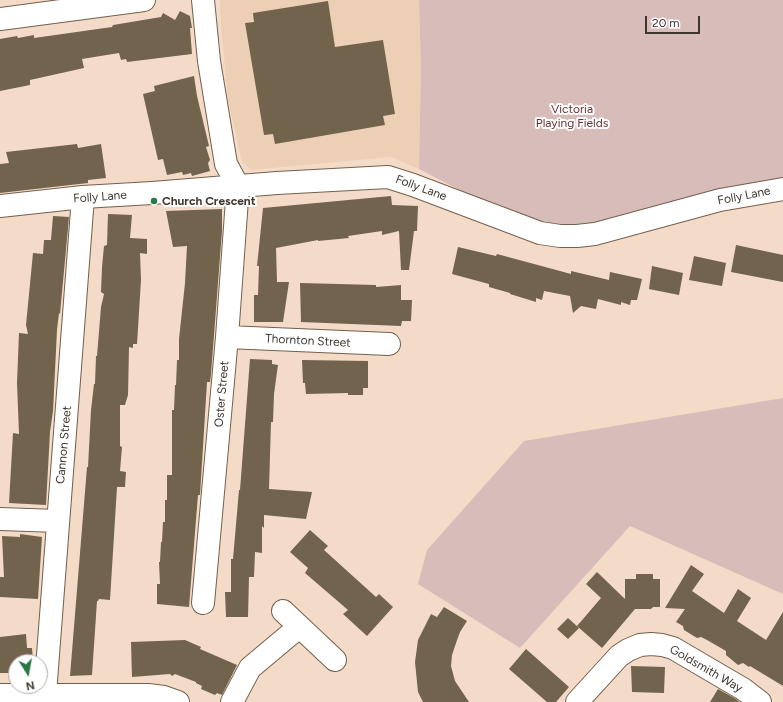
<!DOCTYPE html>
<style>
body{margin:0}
#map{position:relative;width:783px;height:702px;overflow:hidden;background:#f4dbc7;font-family:Figtree,sans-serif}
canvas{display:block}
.north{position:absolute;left:8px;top:654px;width:40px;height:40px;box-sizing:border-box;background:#fff;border:1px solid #b2afab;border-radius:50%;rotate:169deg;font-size:11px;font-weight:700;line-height:16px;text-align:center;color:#3f362e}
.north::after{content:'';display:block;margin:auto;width:14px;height:18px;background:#297847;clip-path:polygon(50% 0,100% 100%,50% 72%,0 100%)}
.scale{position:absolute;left:645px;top:16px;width:55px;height:18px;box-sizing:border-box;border:2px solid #3f362e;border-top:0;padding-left:5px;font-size:12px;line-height:14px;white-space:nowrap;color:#3f362e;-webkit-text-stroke:3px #fff;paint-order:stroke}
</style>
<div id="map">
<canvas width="783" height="702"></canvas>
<div class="north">N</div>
<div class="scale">20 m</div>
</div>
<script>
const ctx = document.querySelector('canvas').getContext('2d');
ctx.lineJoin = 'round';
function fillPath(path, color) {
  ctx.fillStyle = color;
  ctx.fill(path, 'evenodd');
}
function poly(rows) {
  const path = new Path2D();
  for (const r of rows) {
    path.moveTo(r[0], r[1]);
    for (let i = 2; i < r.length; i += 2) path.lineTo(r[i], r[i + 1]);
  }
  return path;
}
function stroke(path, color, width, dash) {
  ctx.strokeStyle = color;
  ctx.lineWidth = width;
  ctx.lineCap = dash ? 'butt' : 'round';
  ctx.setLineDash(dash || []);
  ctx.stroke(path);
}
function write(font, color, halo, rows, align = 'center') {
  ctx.font = font + ' Figtree,sans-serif';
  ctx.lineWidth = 4;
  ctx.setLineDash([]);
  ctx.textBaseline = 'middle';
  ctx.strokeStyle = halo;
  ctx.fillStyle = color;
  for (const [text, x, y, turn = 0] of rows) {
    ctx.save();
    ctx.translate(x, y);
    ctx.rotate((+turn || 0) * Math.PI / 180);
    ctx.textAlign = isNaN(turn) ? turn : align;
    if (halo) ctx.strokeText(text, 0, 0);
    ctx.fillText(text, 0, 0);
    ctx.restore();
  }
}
const built = poly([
 [220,0,419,0,421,67,419,169,391,157,251,170,242,162,228,99,221,27]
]);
const green = poly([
 [419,0,783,0,783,193,577,233,541,230,444,182,419,169,421,67],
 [783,398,783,594,630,526,520,648,418,584,427,550,524,441]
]);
const building = poly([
 [328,1,335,47,383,40,395,114,383,116,385,125,275,144,273,134,264,135,245,23,254,22,253,13],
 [180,11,190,16,192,28,190,28,192,54,127,62,126,59,121,60,119,53,82,59,84,68,30,80,30,85,0,91,0,39,17,36,18,38,34,35,34,38,112,27,113,25,161,17,163,13,175,20],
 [194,76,197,96,209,146,206,147,210,160,208,163,210,171,192,176,191,173,183,175,182,172,167,175,163,159,158,160,143,94,155,91,154,86],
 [77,144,78,148,101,144,106,178,88,180,88,183,0,193,0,164,9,163,6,152],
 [391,196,392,205,418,206,417,231,414,231,409,270,401,270,399,231,382,235,382,231,348,236,349,238,318,241,318,240,276,248,277,282,289,282,283,322,254,322,254,295,258,295,259,266,257,266,263,208],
 [222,209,222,231,211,374,210,382,207,382,200,495,198,495,189,607,157,604,157,584,160,584,159,562,160,562,161,542,162,542,163,522,165,522,165,500,167,500,167,475,172,475,172,410,174,410,175,385,176,385,177,360,179,360,179,339,185,283,187,246,173,247,166,211],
 [108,214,132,215,130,238,147,239,147,254,140,253,141,280,137,344,133,344,133,348,129,347,128,395,125,405,120,405,120,446,122,447,120,471,126,472,125,487,117,487,110,600,99,599,98,601,97,601,92,675,70,676,87,467,88,467,91,410,94,384,95,384,96,356,97,356,101,307,104,294,101,292,102,267,104,246,107,245],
 [53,216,69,217,60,314,59,313,57,330,53,411,50,432,46,505,9,503,13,433,19,434,17,383,19,333,28,334,26,325,33,253,43,254,44,240,51,240],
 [736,245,783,255,783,282,731,272],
 [458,247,496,256,497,254,571,274,571,271,609,280,610,272,642,279,637,300,631,300,630,305,621,302,621,305,598,299,596,309,581,306,573,313,570,296,544,291,542,300,536,298,536,302,510,294,510,293,489,287,489,284,452,274],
 [694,256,726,263,722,286,689,280],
 [652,266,683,273,679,295,649,289],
 [300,283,376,285,376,287,401,285,401,300,412,300,411,321,402,321,401,326,301,322],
 [250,359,272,360,272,364,278,365,274,394,273,422,271,422,269,489,312,492,306,519,264,515,264,528,262,526,262,553,255,552,254,577,249,577,248,617,226,617,225,592,231,592,231,559,233,559,239,490,240,490],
 [302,360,368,361,368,388,363,388,363,395,348,395,348,393,306,394,305,383,303,383],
 [310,530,328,546,324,550,376,597,379,594,393,607,367,636,343,614,348,610,305,573,308,568,290,552],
 [20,534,42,537,38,599,0,597,0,577,4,577,2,536,20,537],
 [691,565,704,574,692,591,724,613,738,589,751,598,737,621,766,640,783,612,783,686,750,666,749,667,743,663,738,665,726,655,726,651,707,640,701,637,697,638,684,630,683,626,676,622,685,609,665,608],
 [597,572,625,599,625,579,636,579,636,574,653,574,653,579,660,579,660,607,653,607,651,609,635,609,602,648,577,626,601,598,586,584],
 [444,607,467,621,460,632,456,643,452,655,451,666,455,681,469,702,423,702,418,692,415,662,418,640,431,614,437,617],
 [568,618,579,628,568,639,557,629],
 [26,634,27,648,32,648,33,662,16,662,16,673,0,673,0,637],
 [185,640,201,647,200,649,237,665,222,695,217,693,215,695,201,689,202,686,196,683,196,682,175,674,172,676,170,674,132,677,131,642],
 [526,649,569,687,556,702,547,702,509,669],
 [631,666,665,667,664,693,632,692],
 [718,689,736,699,739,702,710,702]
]);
const minor = poly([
 [203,0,209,61,226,164,238,186,227,337,203,603],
 [0,19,144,0],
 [227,337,389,344],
 [0,519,58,521],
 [283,611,335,660],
 [45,694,83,197],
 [0,695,148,695,164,697,178,702],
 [232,702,250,668,299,627],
 [577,702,619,656,628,650,640,645,651,644,662,645,673,648,743,689,760,702]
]);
const major = poly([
 [0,206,83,197,152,193,277,183,388,177,413,185,540,233,560,236,577,236,595,234,720,200,783,189]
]);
const markers = [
 [154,201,4,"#297847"]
];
const parkNames = [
 ["Victoria",572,109],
 ["Playing Fields",572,123]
];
const streetNames = [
 ["Folly Lane",421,188,20],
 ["Folly Lane",744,196,-11],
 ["Folly Lane",100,197,-4],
 ["Thornton Street",308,341,3],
 ["Oster Street",222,394,-85],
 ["Cannon Street",64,445,-85],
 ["Goldsmith Way",706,669,30]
];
const poiNames = [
 ["Church Crescent",162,201]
];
fillPath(built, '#edcfb6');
fillPath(green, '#d8bcb9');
fillPath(building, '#71634c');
stroke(minor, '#745f4d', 24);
stroke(major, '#745f4d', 24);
stroke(minor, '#fff', 22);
stroke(major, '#fff', 22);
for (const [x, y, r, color] of markers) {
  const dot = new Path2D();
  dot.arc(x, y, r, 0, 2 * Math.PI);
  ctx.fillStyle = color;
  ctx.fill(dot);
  stroke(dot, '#fff', 1.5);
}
write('12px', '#68312d', '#fff', parkNames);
write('12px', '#3f362e', '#fff', streetNames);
write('bold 12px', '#3f362e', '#fff', poiNames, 'left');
</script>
